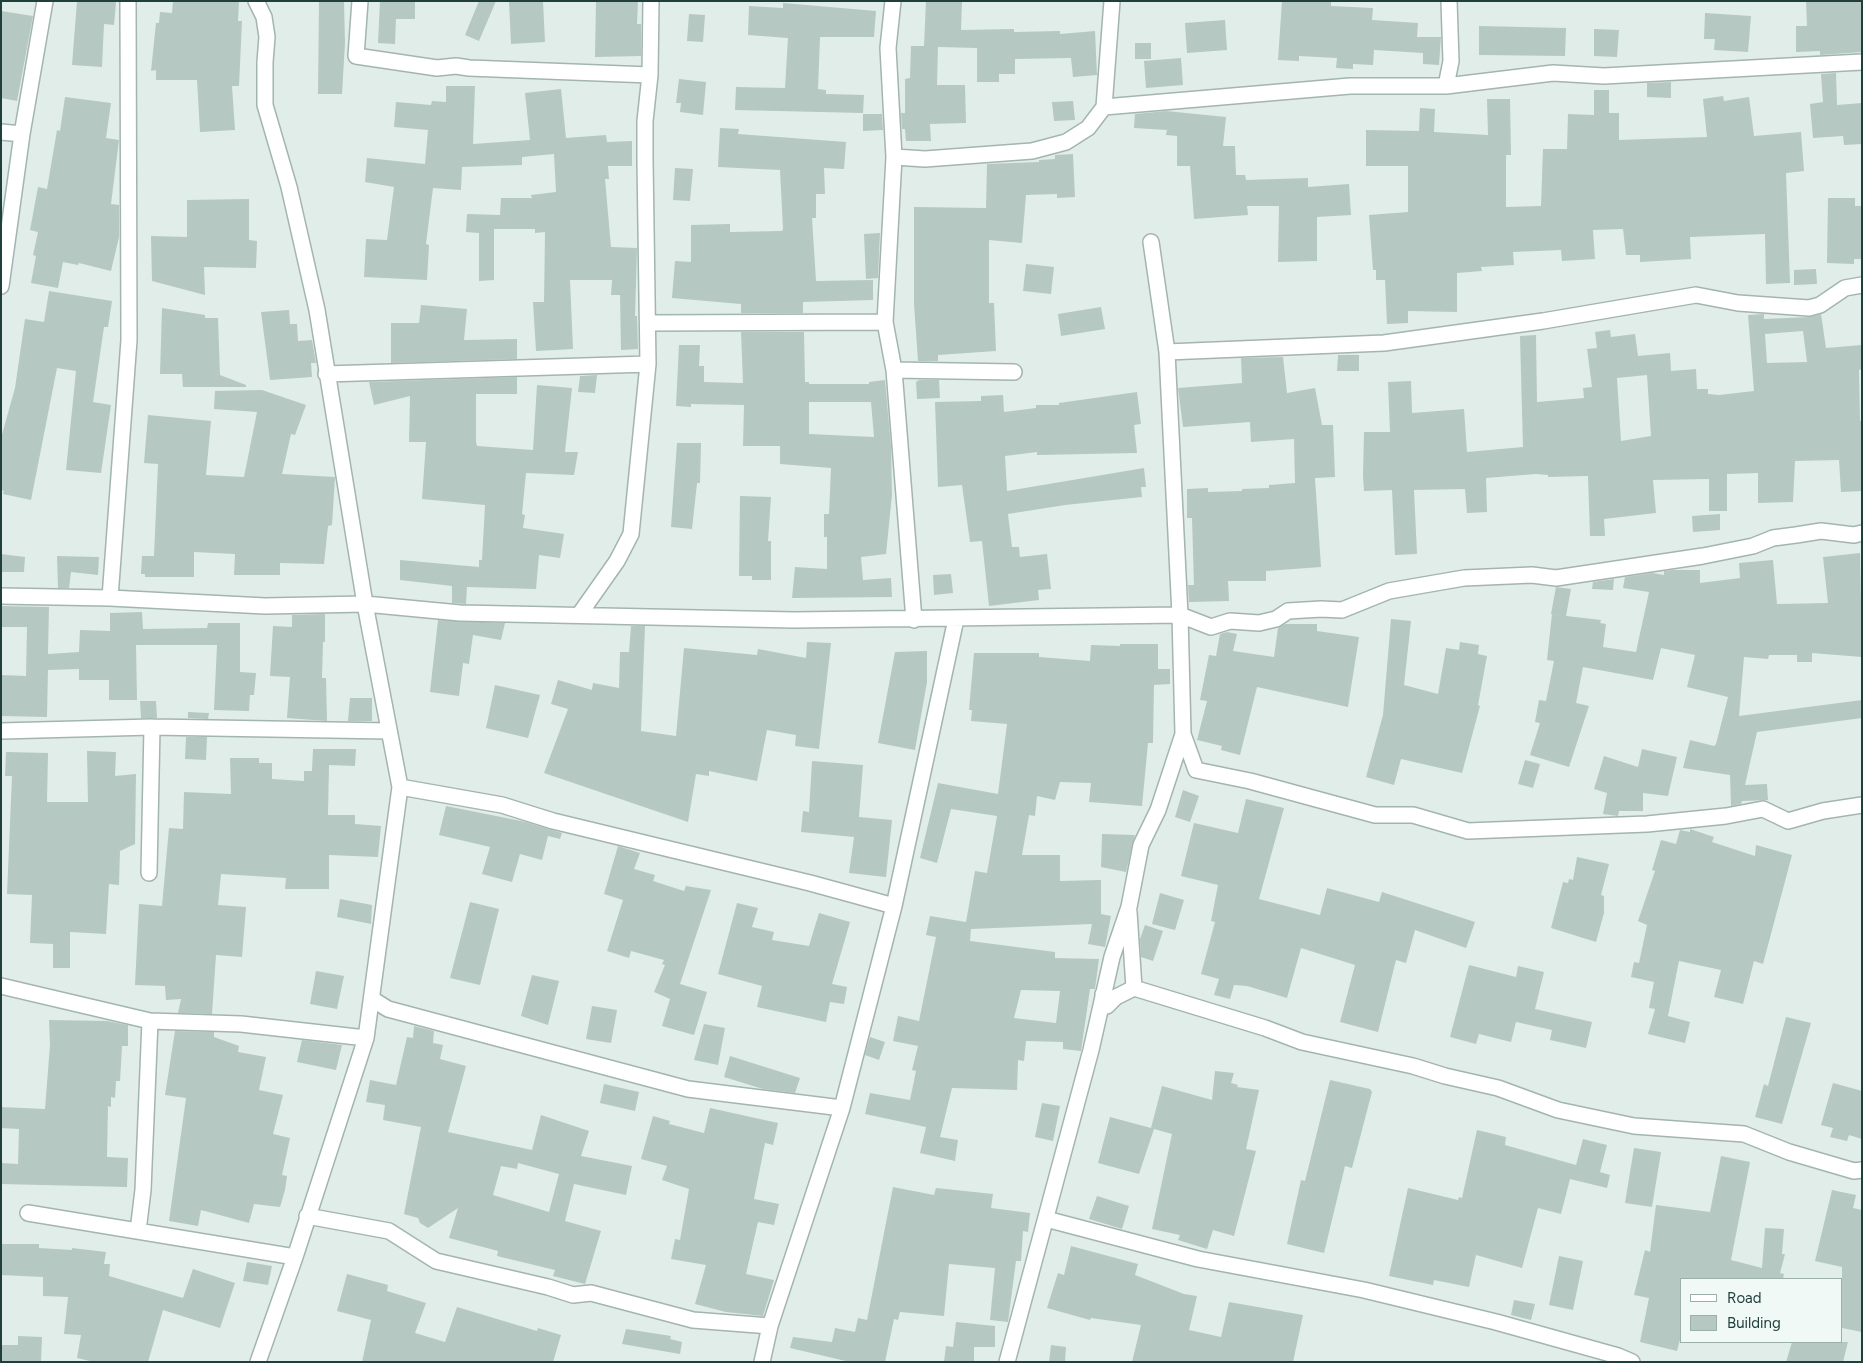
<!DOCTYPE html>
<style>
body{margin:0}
#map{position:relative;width:1863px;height:1363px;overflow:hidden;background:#e1ede9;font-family:Figtree,sans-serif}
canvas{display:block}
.frame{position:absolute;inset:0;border:2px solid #203f3a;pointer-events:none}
.legend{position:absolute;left:1680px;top:1278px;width:162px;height:65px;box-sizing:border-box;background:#f1f9f6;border:1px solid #9dafab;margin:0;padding:6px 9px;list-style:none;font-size:15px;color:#203f3a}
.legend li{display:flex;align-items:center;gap:10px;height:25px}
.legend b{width:25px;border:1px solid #9dafab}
</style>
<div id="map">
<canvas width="1863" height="1363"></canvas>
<div class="frame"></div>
<ul class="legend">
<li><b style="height:6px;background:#fff"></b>Road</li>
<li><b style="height:14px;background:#b6c8c2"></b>Building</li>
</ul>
</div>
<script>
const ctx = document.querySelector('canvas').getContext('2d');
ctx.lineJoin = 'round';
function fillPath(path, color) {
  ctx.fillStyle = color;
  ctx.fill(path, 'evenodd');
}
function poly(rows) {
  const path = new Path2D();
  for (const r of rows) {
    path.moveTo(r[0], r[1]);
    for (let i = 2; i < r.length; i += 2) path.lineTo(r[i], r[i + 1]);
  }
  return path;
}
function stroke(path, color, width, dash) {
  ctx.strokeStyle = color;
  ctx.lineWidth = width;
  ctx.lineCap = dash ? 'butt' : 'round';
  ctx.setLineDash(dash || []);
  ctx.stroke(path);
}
const building = poly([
 [77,1,116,2,114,25,104,24,102,67,72,65],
 [173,1,239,1,238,21,242,21,239,86,232,86,235,130,200,132,197,80,156,80,156,70,151,71,156,23,159,23,160,12,172,13],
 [319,1,344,1,345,43,342,94,318,94],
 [380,1,415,1,415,19,396,19,395,44,378,43],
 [479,1,496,1,479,41,465,35],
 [509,1,543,1,545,42,511,44],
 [596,1,638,1,637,24,641,24,641,56,595,57],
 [926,1,962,1,961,30,1014,29,1014,32,1060,31,1060,34,1095,31,1097,75,1073,77,1071,58,1015,59,1015,74,999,74,999,82,977,82,977,48,938,47,937,85,965,85,966,123,930,124,931,141,906,141,905,129,902,129,901,113,905,113,905,79,910,78,911,46,924,46],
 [1282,1,1331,1,1331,6,1373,8,1372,20,1418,23,1417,37,1441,37,1439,65,1423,64,1423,53,1374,50,1373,65,1353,64,1353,69,1336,68,1337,58,1299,56,1299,61,1278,60],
 [1806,1,1862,1,1862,52,1820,55,1820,51,1796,52,1796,26,1807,26],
 [783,3,876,11,874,37,820,37,818,89,826,90,826,94,864,95,863,113,735,110,736,87,785,88,788,38,748,35,749,6,783,8],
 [1,11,33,16,17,101,1,98],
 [1705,13,1751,16,1748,52,1714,50,1715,39,1704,39],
 [689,14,705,15,703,42,687,41],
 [1225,20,1227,50,1187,53,1185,23],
 [1479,26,1566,28,1565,56,1479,55],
 [1594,29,1619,30,1617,57,1594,56],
 [1135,43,1151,43,1151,59,1135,59],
 [1181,58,1183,85,1146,88,1144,61],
 [1836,73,1837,105,1862,103,1862,144,1844,145,1843,136,1813,138,1810,104,1823,102,1821,74],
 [679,79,706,82,703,115,680,112,681,103,676,103],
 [1671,82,1671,98,1647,97,1647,83],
 [446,86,475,86,473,144,530,140,525,93,561,89,566,138,606,135,607,142,632,141,632,166,608,166,609,179,605,179,611,247,637,248,635,316,637,316,638,349,621,350,620,295,611,295,612,280,570,280,573,349,536,351,533,302,544,302,545,232,535,233,535,229,494,229,494,280,479,281,479,233,466,232,467,214,500,215,501,198,532,198,531,195,556,192,554,154,522,157,522,165,462,167,461,190,433,188,426,244,429,245,427,280,364,277,366,239,387,240,394,187,365,182,367,158,425,164,428,130,394,127,396,102,431,105,432,101,446,102],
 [1594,90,1609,90,1609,113,1619,113,1619,140,1707,137,1703,99,1723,96,1724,101,1749,97,1754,136,1801,132,1804,171,1786,173,1790,283,1766,284,1765,234,1690,237,1691,259,1640,262,1640,255,1626,255,1623,229,1593,230,1595,259,1562,261,1561,250,1513,252,1514,265,1481,267,1482,271,1457,273,1457,312,1408,311,1408,323,1387,324,1385,280,1376,280,1376,270,1373,270,1369,215,1408,212,1408,166,1366,166,1366,130,1419,131,1420,108,1435,109,1434,132,1488,135,1487,99,1510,99,1511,155,1506,155,1506,207,1541,206,1543,149,1567,149,1568,114,1594,115],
 [65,97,111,103,106,138,119,140,111,204,119,205,119,237,111,271,79,263,78,265,63,262,58,288,31,283,36,256,33,255,38,232,30,230,38,187,47,189,57,130,60,131],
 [1073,101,1075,120,1054,121,1052,102],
 [1166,111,1226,117,1223,146,1235,146,1236,175,1245,175,1246,180,1308,178,1308,187,1349,184,1351,215,1317,217,1317,261,1278,262,1279,206,1247,206,1248,215,1194,219,1190,166,1177,166,1177,136,1166,135,1167,130,1134,128,1135,114],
 [863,114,882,114,883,130,863,131],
 [720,128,739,129,738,134,846,142,844,169,824,168,825,194,816,194,816,218,812,218,816,281,873,280,873,300,803,302,803,313,741,313,741,304,672,298,675,261,691,262,691,225,730,224,730,232,782,231,783,229,780,170,718,167],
 [1073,154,1075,197,1057,198,1057,194,1026,195,1022,243,989,240,989,303,994,303,996,351,938,355,938,361,918,361,914,304,914,207,986,208,987,164,1039,162,1039,160,1055,159,1055,155],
 [675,168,693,169,690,201,673,200],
 [1828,198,1855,198,1855,206,1862,206,1862,259,1854,259,1854,264,1827,263],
 [249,199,249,240,257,241,256,268,204,267,205,295,152,281,151,236,187,237,187,200],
 [880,233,878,278,866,279,864,234],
 [1026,264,1054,267,1051,294,1023,291],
 [1816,269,1817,284,1794,285,1794,270],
 [49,291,112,301,108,327,104,327,93,402,111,405,101,473,66,470,76,371,57,368,31,500,3,494,4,491,1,490,1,438,15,388,25,319,44,322],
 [421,305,467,309,464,340,517,339,517,359,391,363,391,323,419,323],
 [1101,307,1105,329,1061,336,1058,314],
 [162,308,205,315,205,318,218,318,220,375,246,385,246,387,183,387,182,374,160,374],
 [289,310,290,324,297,324,298,341,312,340,316,363,311,363,312,377,270,380,261,312],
 [1764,314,1764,319,1809,317,1821,314,1826,348,1862,345,1862,369,1859,370,1860,421,1862,421,1862,491,1841,492,1839,460,1795,461,1793,502,1758,503,1758,473,1727,474,1727,511,1709,511,1709,479,1653,480,1656,513,1604,519,1605,536,1590,536,1588,476,1548,477,1548,475,1536,474,1486,478,1487,512,1467,513,1465,489,1414,490,1417,554,1395,555,1392,490,1364,491,1363,476,1364,432,1390,432,1388,382,1411,381,1412,413,1464,409,1467,452,1523,447,1520,336,1536,335,1537,402,1584,398,1583,388,1592,387,1587,349,1597,348,1595,332,1610,330,1611,337,1635,334,1638,356,1670,353,1671,371,1696,369,1697,389,1708,389,1708,394,1719,395,1754,391,1748,315],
 [1803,331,1807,362,1767,363,1765,334],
 [1647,375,1651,436,1621,441,1617,378],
 [741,332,804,332,805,382,809,382,809,384,869,384,869,382,885,380,891,446,892,495,886,554,861,557,863,580,891,578,892,597,792,598,795,567,827,569,827,537,824,537,824,514,829,514,831,468,780,464,780,446,743,446,744,405,691,404,691,407,676,406,679,345,700,345,699,366,704,366,704,382,743,383],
 [809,402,871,402,874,437,809,434],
 [1338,355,1359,355,1359,371,1337,371],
 [1283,357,1287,393,1315,388,1322,425,1333,425,1335,477,1315,478,1321,567,1266,571,1266,581,1228,581,1229,601,1189,602,1188,585,1194,585,1192,518,1187,518,1187,489,1208,488,1208,492,1242,491,1242,489,1269,488,1269,485,1295,483,1294,439,1251,442,1250,422,1183,427,1178,388,1242,383,1241,358],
 [597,375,595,393,578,392,580,376],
 [517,377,517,394,476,394,476,442,477,446,533,450,537,385,572,388,565,452,578,452,574,475,526,473,522,514,525,515,523,528,564,534,560,558,539,555,536,589,467,587,466,604,452,603,452,586,400,580,400,560,479,567,479,560,482,560,485,505,422,499,426,442,409,442,410,396,374,405,369,382],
 [919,380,939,380,940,398,917,399,916,382],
 [262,390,306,405,295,435,291,434,282,474,335,477,332,525,328,526,324,564,280,563,280,575,234,575,235,554,194,552,194,577,145,577,145,574,141,574,142,556,154,556,158,464,144,463,148,415,211,421,206,475,244,477,257,412,214,409,215,391],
 [1137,392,1141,424,1134,425,1137,453,1037,455,1037,452,1005,456,1007,491,1144,468,1146,487,1141,487,1142,497,1065,505,1008,514,1012,547,1019,547,1020,557,1047,554,1051,589,1038,590,1039,600,989,606,982,541,970,542,962,485,938,487,935,402,981,401,981,396,1003,395,1004,412,1036,408,1036,405,1059,405,1059,403],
 [677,443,701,443,700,483,697,483,692,529,671,527],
 [740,496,771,497,768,541,771,541,771,580,752,580,752,576,739,576],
 [1720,514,1720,530,1693,532,1692,516],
 [1860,553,1862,657,1812,653,1812,662,1797,662,1797,655,1769,655,1768,659,1744,657,1739,716,1862,700,1862,718,1757,732,1745,785,1767,784,1768,800,1742,801,1741,804,1731,806,1730,775,1683,768,1690,740,1714,746,1716,744,1728,697,1687,687,1695,655,1661,648,1653,680,1583,667,1576,703,1589,706,1569,767,1530,755,1540,723,1535,722,1539,700,1546,701,1554,661,1547,660,1552,614,1564,616,1551,614,1556,587,1571,589,1566,616,1601,620,1600,623,1606,624,1603,647,1636,652,1649,592,1623,588,1625,577,1652,573,1664,575,1664,571,1673,570,1700,570,1700,583,1740,578,1739,563,1773,560,1777,604,1828,603,1823,557],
 [1,554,25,557,24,572,1,572],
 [57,556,99,557,98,575,71,572,69,588,58,588],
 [951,574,953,593,934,595,933,575],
 [1614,579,1613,590,1592,589,1593,582],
 [1,606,49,607,48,654,79,652,80,630,110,631,110,613,142,612,143,629,207,628,208,623,240,623,240,672,256,673,254,695,250,695,249,711,214,710,217,645,136,645,137,700,109,700,109,680,79,680,79,669,48,670,47,717,1,716,1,675,26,676,27,627,1,627],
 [325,614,325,642,323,642,322,678,326,678,327,721,287,718,290,677,270,676,273,626,292,627,292,615],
 [1391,619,1411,621,1404,685,1438,694,1446,648,1459,650,1460,642,1479,645,1478,654,1487,656,1478,705,1480,706,1462,773,1401,759,1394,785,1366,777,1383,715],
 [438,620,505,623,501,640,473,635,469,664,463,663,459,696,430,692],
 [1285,624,1317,624,1317,631,1359,637,1348,707,1257,687,1240,755,1221,750,1222,746,1197,740,1207,701,1200,700,1209,655,1216,656,1220,634,1227,632,1237,634,1233,651,1274,657,1278,628],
 [631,626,645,626,641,731,676,736,684,648,757,655,758,649,806,658,807,642,831,643,819,749,795,746,796,735,767,730,757,781,709,771,709,776,696,774,688,822,544,773,568,709,551,704,558,680,592,690,593,683,619,688,620,652,629,652],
 [1120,644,1158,644,1158,669,1170,669,1170,684,1154,685,1153,743,1148,743,1142,806,1089,802,1091,783,1060,782,1055,800,1037,796,1035,816,1029,815,1022,855,1060,855,1060,881,1101,880,1101,914,1111,916,1105,947,1088,944,1092,924,971,929,970,941,1055,952,1055,958,1099,959,1095,989,1090,989,1081,1051,1063,1049,1063,1042,1026,1041,1024,1061,1018,1060,1017,1090,952,1088,940,1137,958,1140,955,1161,920,1153,926,1127,865,1114,870,1093,910,1100,916,1071,912,1070,918,1046,893,1041,898,1016,919,1021,936,937,926,935,930,916,966,922,975,871,987,873,997,816,951,809,937,863,920,858,938,783,998,794,1007,724,971,721,972,710,969,710,974,653,1039,653,1039,657,1090,661,1091,645,1120,646],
 [1021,990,1060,991,1056,1023,1014,1018],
 [927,651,927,682,915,750,878,743,895,652],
 [495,685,540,695,528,738,486,728],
 [350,698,372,698,372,721,348,721],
 [140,701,156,701,157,718,141,718],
 [188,712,209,713,208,719,188,718],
 [186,737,207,737,206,760,185,759],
 [313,749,356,749,355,766,329,765,328,815,355,815,355,824,381,826,378,857,329,855,329,889,285,889,286,878,221,874,218,905,246,907,242,957,216,955,212,1014,178,1013,181,999,166,1000,165,986,135,985,139,904,162,906,169,828,183,829,184,792,231,794,230,758,259,758,259,763,272,763,272,779,304,781,304,771,312,771],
 [1642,749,1677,757,1668,796,1643,793,1643,811,1619,811,1618,816,1603,814,1607,793,1594,789,1604,756,1638,767],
 [87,751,116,752,115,776,136,774,135,844,120,851,119,885,109,884,106,934,70,932,70,968,53,968,53,944,30,943,32,895,7,894,12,776,5,776,6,752,48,753,47,802,88,802],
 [1525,760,1540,764,1533,788,1518,784],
 [812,761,863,765,859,817,892,820,886,877,849,873,854,837,801,832,803,811,809,812],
 [1183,790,1199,796,1190,822,1175,817],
 [1246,799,1284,808,1259,899,1320,915,1327,888,1379,902,1382,892,1475,922,1466,948,1415,930,1406,963,1396,960,1378,1032,1340,1022,1355,965,1301,948,1287,998,1247,986,1234,985,1230,999,1214,995,1219,979,1201,974,1215,922,1211,921,1218,885,1181,876,1194,823,1238,833],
 [446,806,526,822,562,833,560,839,548,836,542,860,520,854,512,882,482,874,490,847,439,835],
 [1690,829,1714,837,1712,842,1755,856,1756,845,1792,855,1763,964,1754,961,1743,1004,1714,997,1721,970,1679,961,1668,1016,1690,1022,1685,1043,1648,1034,1655,1009,1649,1008,1654,982,1631,977,1634,962,1639,963,1647,925,1638,921,1655,871,1652,870,1661,840,1676,844,1680,830,1690,832],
 [1102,834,1135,835,1126,872,1101,867],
 [618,846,640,853,634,869,655,875,653,881,684,891,686,886,711,890,680,984,707,992,694,1035,662,1026,670,999,654,992,665,965,662,964,664,960,631,951,629,958,607,951,623,900,604,894],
 [1577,857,1609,864,1601,895,1604,896,1604,913,1596,942,1551,928,1563,882,1568,883,1569,879,1573,880],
 [1160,893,1184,900,1175,930,1152,924],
 [340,899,372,905,371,924,337,917],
 [470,902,499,909,480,985,450,978],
 [737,903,758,908,752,927,774,932,772,940,809,946,819,913,850,922,832,984,847,987,844,1004,830,1002,826,1022,757,1007,762,986,718,974],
 [1145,925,1163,931,1153,961,1141,957,1140,939],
 [1469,965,1516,977,1518,966,1544,972,1535,1009,1592,1022,1586,1048,1550,1040,1552,1030,1516,1022,1511,1042,1479,1034,1476,1044,1450,1037],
 [316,971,344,976,337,1009,310,1004],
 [532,975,559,981,548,1025,521,1016],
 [592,1006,617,1010,611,1043,586,1039],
 [1786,1017,1811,1023,1782,1124,1755,1117,1764,1084,1768,1086],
 [49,1020,107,1021,128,1025,128,1046,122,1046,120,1081,116,1081,115,1098,111,1097,111,1107,108,1106,107,1157,128,1158,127,1187,1,1184,1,1163,18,1164,19,1129,1,1128,1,1107,45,1109,50,1045],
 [704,1024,725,1028,718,1065,694,1060],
 [414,1026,434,1031,433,1043,443,1045,440,1059,466,1066,448,1132,532,1150,541,1115,589,1131,581,1156,632,1166,626,1195,574,1184,565,1221,601,1231,585,1284,553,1276,555,1270,497,1256,498,1251,449,1238,458,1208,428,1228,420,1223,418,1218,404,1214,421,1127,383,1120,385,1105,366,1102,370,1080,396,1085,407,1037,413,1038],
 [518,1163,559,1174,549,1212,493,1195,501,1166,517,1169],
 [175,1031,214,1032,214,1037,239,1046,238,1052,266,1057,259,1090,283,1095,273,1134,290,1138,282,1175,287,1176,285,1190,280,1207,254,1204,249,1223,201,1210,198,1226,169,1221,186,1098,165,1095],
 [870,1037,885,1042,879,1060,865,1055],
 [302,1040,342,1045,336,1070,297,1062],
 [730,1056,800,1078,795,1093,763,1089,724,1077],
 [1215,1071,1234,1073,1231,1083,1238,1085,1237,1087,1259,1090,1246,1149,1256,1151,1234,1236,1213,1230,1207,1249,1178,1240,1180,1235,1152,1229,1172,1134,1154,1129,1139,1174,1098,1163,1110,1117,1151,1128,1162,1086,1212,1100],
 [1330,1080,1370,1089,1372,1092,1352,1168,1345,1166,1324,1253,1287,1244,1301,1180,1305,1181],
 [1833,1083,1862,1091,1862,1139,1849,1135,1847,1141,1830,1137,1833,1128,1821,1125],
 [604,1084,639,1092,635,1111,600,1103],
 [1042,1103,1060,1106,1053,1141,1035,1137],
 [710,1108,778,1123,773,1145,765,1143,754,1199,779,1204,774,1225,758,1222,746,1274,774,1280,763,1316,726,1312,695,1304,706,1265,671,1259,675,1239,680,1240,689,1189,662,1180,667,1166,641,1159,653,1116,670,1121,669,1124,704,1133],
 [1477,1130,1506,1137,1505,1145,1576,1165,1583,1139,1607,1145,1600,1172,1610,1175,1607,1188,1570,1179,1561,1214,1538,1208,1522,1268,1476,1255,1469,1287,1434,1280,1433,1285,1389,1276,1408,1188,1458,1200,1459,1197,1462,1198],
 [1634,1148,1661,1152,1652,1207,1625,1203],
 [1721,1156,1750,1162,1731,1260,1762,1268,1765,1228,1784,1229,1782,1254,1785,1254,1780,1273,1784,1274,1783,1279,1682,1279,1682,1332,1677,1351,1640,1342,1649,1298,1634,1295,1645,1250,1650,1252,1656,1205,1710,1212],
 [893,1187,934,1195,936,1188,993,1194,991,1208,1030,1213,1028,1232,1023,1231,1021,1261,1016,1261,1008,1322,990,1320,995,1268,949,1264,944,1316,900,1312,898,1320,894,1319,885,1362,850,1362,790,1348,793,1337,832,1342,835,1328,855,1332,858,1318,867,1320],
 [1832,1190,1856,1195,1853,1208,1862,1210,1862,1332,1842,1328,1842,1267,1815,1261],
 [1097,1196,1129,1206,1122,1229,1089,1219],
 [1,1244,39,1244,39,1248,72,1250,72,1248,106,1252,104,1264,110,1264,109,1276,183,1298,193,1269,235,1283,220,1328,163,1310,148,1362,94,1362,77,1358,81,1335,64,1334,68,1297,43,1296,43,1277,1,1275],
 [1071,1246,1138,1264,1135,1275,1184,1294,1197,1296,1189,1330,1221,1337,1229,1302,1303,1315,1293,1362,1132,1362,1141,1325,1091,1318,1090,1320,1047,1308,1058,1273,1064,1275],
 [1559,1256,1583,1261,1573,1310,1549,1305],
 [247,1262,272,1266,268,1285,243,1281],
 [347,1274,388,1285,387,1291,426,1303,415,1333,445,1342,457,1307,537,1331,538,1328,561,1335,553,1362,362,1362,371,1320,337,1311],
 [1514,1300,1535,1304,1531,1320,1511,1315],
 [956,1322,995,1326,995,1347,974,1347,974,1362,944,1362,946,1346,953,1347],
 [626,1329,671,1336,670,1339,682,1342,680,1354,622,1344],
 [18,1336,42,1337,41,1362,1,1361,1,1345,18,1345],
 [1792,1342,1848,1342,1843,1362,1786,1362],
 [1051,1345,1066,1347,1065,1362,1049,1362]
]);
const street = poly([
 [256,1,264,17,267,37,265,62,265,105,289,187,317,310,365,604,400,787,366,1038,295,1257,258,1362],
 [360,1,356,56,437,68,456,66,469,68,650,75],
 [893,1,888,48,894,157,885,322,894,370,914,620],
 [1446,86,1451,61,1449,1],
 [1104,107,1350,86,1446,86,1553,73,1604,76,1862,62],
 [1,132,22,134,1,286],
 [22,134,45,1],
 [894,157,925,159,1032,151,1066,142,1088,128,1104,107,1112,1],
 [1151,242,1167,352,1180,615,1211,627,1230,621,1259,623,1276,619,1288,611,1321,609,1342,610,1389,591,1464,578,1532,575,1556,578,1703,556,1753,546,1773,538,1796,535,1821,531,1854,535,1862,533],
 [649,323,885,322],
 [1167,352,1384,343,1543,321,1696,295,1738,303,1809,308,1820,305,1845,288,1862,285],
 [894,370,1014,372],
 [326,374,648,364],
 [1,596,110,598,265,606,365,604,460,613,794,620,1180,615,1183,734,1158,810,1141,845,1129,907,1112,957,1091,1050,1007,1362],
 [110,598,129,340,128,1],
 [579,615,617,561,631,534,648,364,645,160,645,121,650,75,651,1],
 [1,731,152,727,389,731],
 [1183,734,1196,770,1250,781,1375,815,1413,815,1468,831,1647,824,1726,816,1763,809,1788,821,1823,811,1862,805],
 [400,787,502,805,553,821,810,883,894,906],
 [149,873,152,727],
 [1129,912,1134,988],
 [1,986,150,1021,143,1190,138,1231],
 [1103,994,1107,1006,1116,997,1134,988,1265,1028,1302,1042,1413,1066,1445,1076,1498,1088,1558,1110,1634,1126,1744,1134,1789,1152,1854,1171,1862,1170],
 [372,999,388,1009,688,1089,842,1108],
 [150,1021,241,1024,366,1038],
 [28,1213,295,1257],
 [307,1216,389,1231,436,1261,548,1287,573,1295,591,1293,693,1320,770,1326],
 [1046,1219,1198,1259,1364,1290,1496,1322,1618,1356,1632,1362],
 [762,1362,770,1326,842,1108,894,906,956,619]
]);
fillPath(building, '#b6c8c2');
stroke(street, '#a3b5b1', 18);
stroke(street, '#fff', 15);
</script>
